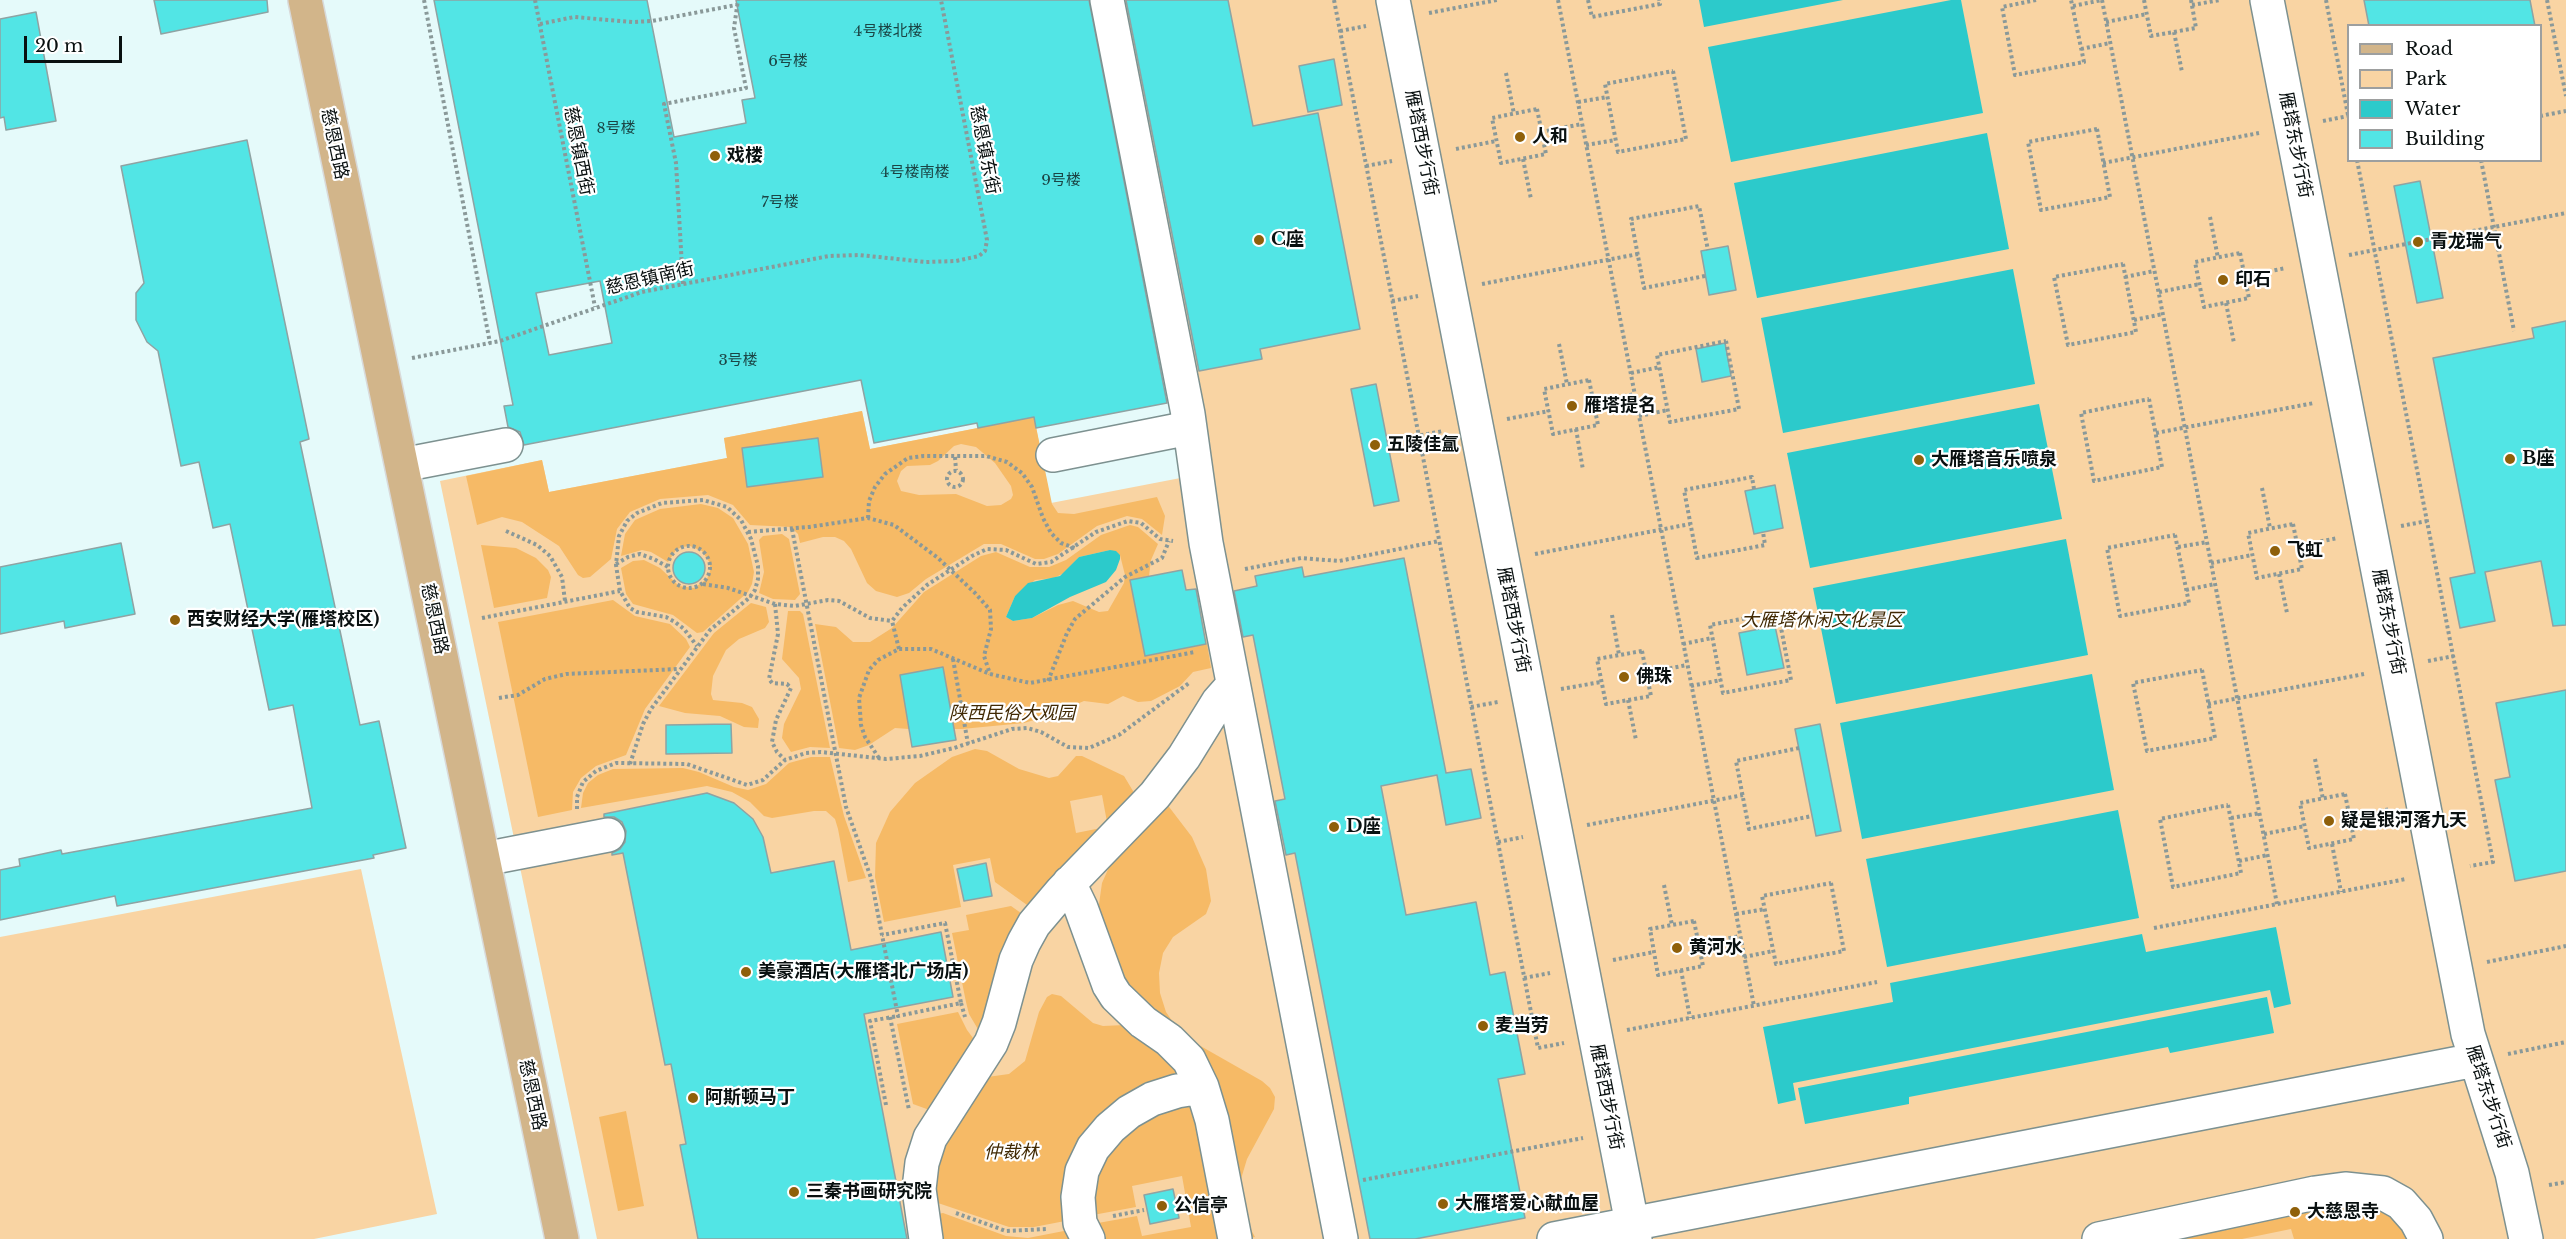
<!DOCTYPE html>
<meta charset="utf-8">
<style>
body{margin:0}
#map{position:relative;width:2566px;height:1239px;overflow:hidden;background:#e5fafa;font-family:"Libre Baskerville",serif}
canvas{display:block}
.legend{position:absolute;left:2347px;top:24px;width:195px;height:138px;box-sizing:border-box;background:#fff;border:2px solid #9d9f9f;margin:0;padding:8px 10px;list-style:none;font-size:18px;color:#091010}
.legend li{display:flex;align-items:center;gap:12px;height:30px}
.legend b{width:30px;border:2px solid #9d9f9f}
.scale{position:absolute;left:24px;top:36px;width:98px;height:27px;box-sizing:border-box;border:3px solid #091010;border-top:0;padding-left:8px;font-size:18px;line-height:21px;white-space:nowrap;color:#091010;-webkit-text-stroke:4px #fff;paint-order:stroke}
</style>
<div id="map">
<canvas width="2566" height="1239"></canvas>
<ul class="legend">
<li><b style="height:8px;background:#d2b58a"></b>Road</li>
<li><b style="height:16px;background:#f9d4a3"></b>Park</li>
<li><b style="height:16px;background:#2ccacb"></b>Water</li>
<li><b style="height:16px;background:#52e5e5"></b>Building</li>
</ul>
<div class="scale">20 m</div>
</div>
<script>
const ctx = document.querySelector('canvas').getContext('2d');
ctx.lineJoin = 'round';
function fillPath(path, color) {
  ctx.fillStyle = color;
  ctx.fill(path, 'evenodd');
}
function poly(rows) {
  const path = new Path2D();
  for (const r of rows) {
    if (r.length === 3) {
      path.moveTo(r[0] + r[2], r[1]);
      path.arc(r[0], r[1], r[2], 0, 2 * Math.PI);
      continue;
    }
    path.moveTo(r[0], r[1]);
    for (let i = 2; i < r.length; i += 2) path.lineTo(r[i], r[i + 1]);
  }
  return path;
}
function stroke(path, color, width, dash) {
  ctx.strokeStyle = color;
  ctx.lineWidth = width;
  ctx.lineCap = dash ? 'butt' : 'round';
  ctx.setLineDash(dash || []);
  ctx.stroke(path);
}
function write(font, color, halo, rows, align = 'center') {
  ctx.font = font + ' "Libre Baskerville","Noto Sans SC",serif';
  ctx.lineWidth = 4.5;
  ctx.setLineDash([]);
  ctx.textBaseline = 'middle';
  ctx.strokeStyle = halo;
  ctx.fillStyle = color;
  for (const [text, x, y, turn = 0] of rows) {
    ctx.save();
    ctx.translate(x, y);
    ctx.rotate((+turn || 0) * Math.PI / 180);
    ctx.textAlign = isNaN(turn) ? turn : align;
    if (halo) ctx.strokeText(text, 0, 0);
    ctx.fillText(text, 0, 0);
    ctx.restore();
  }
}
const green = poly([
 [1107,0,2566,0,2566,1239,597,1239,440,481,542,460,549,492,727,458,724,438,862,411,870,449,1034,417,1051,503,1196,475],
 [2348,26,2540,26,2540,160,2348,160],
 [361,869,437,1214,314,1239,0,1239,0,937]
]);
const forest = poly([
 [862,411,870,449,1034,417,1052,504,1058,513,1074,514,1157,497,1165,516,1162,535,1142,519,1127,516,1097,526,1058,554,1044,559,1035,559,1001,544,984,544,926,579,909,593,897,597,876,591,867,583,851,549,844,541,835,537,823,537,800,543,798,534,791,527,750,525,733,505,708,495,660,499,630,512,617,529,611,559,590,577,583,578,578,575,559,546,522,522,502,517,477,525,466,476,542,460,549,492,727,458,724,438],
 [817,438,823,477,747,487,742,448],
 [961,444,976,447,995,463,1011,486,1013,495,1011,499,1001,505,987,506,956,494,919,495,901,491,897,481,901,471,907,466,930,465,938,461,954,446],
 [701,504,718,508,733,518,748,544,754,572,752,584,748,592,703,632,697,633,673,615,633,604,626,594,621,568,633,561,644,560,660,568,679,586,694,588,707,579,710,571,710,563,702,551,690,546,682,547,676,550,668,562,651,552,642,550,621,556,625,534,635,520,660,509],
 [1130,525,1138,527,1158,544,1151,560,1149,576,1130,580,1146,656,1207,644,1211,668,1193,672,1180,686,1151,701,1138,702,1123,696,1108,704,1084,701,1051,715,1024,723,962,729,954,729,943,668,901,675,909,729,895,728,869,745,855,750,839,748,815,624,836,627,853,642,870,642,892,628,924,592,981,556,996,552,1030,567,1049,567,1066,560,1101,535],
 [1110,550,1120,555,1125,575,1124,583,1108,611,1099,612,1073,601,1058,605,1032,618,1013,621,1006,617,1015,596,1035,580,1054,578,1064,573,1079,557],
 [782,534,789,539,800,594,795,600,773,599,759,593,764,572,759,540,763,536],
 [481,545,516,548,536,558,548,570,551,577,547,598,494,608],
 [613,600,635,616,670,624,686,639,690,647,645,709,626,755,596,766,581,778,573,792,572,810,538,817,498,622],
 [751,603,766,607,769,622,765,628,739,639,726,650,713,676,711,694,713,700,742,703,752,707,759,719,758,728,744,727,720,716,685,713,659,706,714,633],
 [788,611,800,611,803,614,830,748,810,747,791,752,782,738,784,724,801,689,799,678,782,659],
 [975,749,987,751,1019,769,1049,778,1058,776,1076,756,1082,756,1124,776,1133,791,1133,803,1107,822,1102,795,1070,801,1076,833,1101,828,1034,910,995,882,990,858,953,865,961,907,884,922,875,877,876,843,890,812,915,783,952,757],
 [811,757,830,757,844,816,866,878,848,882,838,829,835,819,826,811,814,811,772,818,764,816,750,802,732,792,707,786,581,808,583,793,588,783,598,775,613,769,683,768,699,772,734,787,748,790,766,784,789,763],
 [1163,799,1192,837,1206,869,1211,901,1206,914,1173,937,1163,953,1159,973,1160,993,1166,1012,1179,1031,1197,1044,1262,1081,1270,1088,1275,1097,1274,1109,1247,1159,1241,1179,1241,1190,1249,1226,1255,1237,1245,1239,1218,1129,1128,1003,1098,911,1102,883,1114,856],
 [1011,906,1028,918,979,1031,969,1014,966,1002,952,933,969,930,966,915],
 [1052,994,1061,996,1093,1023,1103,1026,1125,1025,1190,1072,1137,1101,1065,1221,1034,1227,1009,1227,935,1202,931,1161,980,1078,1009,1074,1025,1061,1039,1012,1047,997],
 [958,1012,967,1030,979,1046,935,1112,913,1104,897,1024],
 [1189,1094,1230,1239,1091,1239,1098,1223,1137,1216,1142,1236,1191,1227,1182,1176,1132,1186,1136,1207,1093,1215,1082,1204,1103,1142],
 [626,1111,644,1206,618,1211,599,1117],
 [2308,1202,2395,1208,2417,1239,2294,1239,2291,1229,2242,1239,2136,1239],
 [943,1213,1006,1236,1028,1238,1069,1230,1080,1239,935,1239,938,1214]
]);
const water = poly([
 [1699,0,1843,0,1704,27],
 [1951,0,1961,0,1983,113,1731,162,1708,47],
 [1987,133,2009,249,1757,298,1734,183],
 [2013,269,2035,384,1783,433,1761,318],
 [2039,404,2062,519,1810,568,1787,453],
 [2066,539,2088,655,1836,704,1813,588],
 [1110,550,1116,551,1120,555,1120,559,1116,570,1106,582,1070,597,1032,618,1013,621,1006,617,1015,596,1028,583,1060,576,1079,557],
 [2092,674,2114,790,1862,839,1840,723],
 [2118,810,2139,918,1887,967,1866,859],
 [2276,927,2291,1004,2274,1008,2270,990,1793,1083,1796,1100,1778,1104,1763,1027,1893,1002,1890,983,2142,934,2146,952],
 [2267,997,2274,1033,2170,1053,2168,1047,1909,1097,1909,1104,1805,1124,1798,1088]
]);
const building = poly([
 [154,0,267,0,268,12,161,34,154,0],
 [434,0,647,0,674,137,746,123,742,100,755,98,736,0,1089,0,1167,403,1036,428,1034,417,978,428,977,423,874,443,861,380,524,445,520,432,508,427,504,406,513,405,434,0],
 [600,281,612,343,549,355,536,293,600,281],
 [1126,0,1228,0,1253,126,1318,113,1360,329,1260,349,1262,359,1199,371,1126,0],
 [2364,0,2530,0,2535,26,2369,26,2364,0],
 [36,12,56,121,6,130,4,117,0,118,0,19,36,12],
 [1334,59,1342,105,1308,112,1299,66,1334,59],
 [247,140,309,439,300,442,360,725,379,721,406,848,373,855,374,858,117,906,115,896,0,920,0,870,20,866,19,859,61,850,62,854,312,808,293,705,269,710,230,524,213,528,199,462,181,466,158,351,147,342,136,320,136,293,144,283,121,166,247,140],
 [2420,181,2443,298,2417,303,2394,186,2420,181],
 [1728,246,1736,290,1709,295,1701,251,1728,246],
 [2566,321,2566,625,2553,626,2541,561,2485,572,2495,621,2460,628,2450,578,2475,573,2433,358,2534,338,2532,328,2566,321],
 [1725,343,1731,376,1702,382,1696,349,1725,343],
 [1376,384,1399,501,1374,506,1351,389,1376,384],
 [818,438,823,477,747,487,742,448,818,438],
 [1775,485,1783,528,1754,534,1745,491,1775,485],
 [121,543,135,614,65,628,64,621,0,634,0,567,121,543],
 [689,568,16],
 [1404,558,1446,773,1471,769,1481,818,1446,825,1437,775,1381,786,1406,915,1476,902,1490,975,1505,972,1525,1074,1498,1079,1525,1218,1415,1239,1370,1239,1295,853,1286,855,1275,801,1285,799,1253,635,1243,637,1234,591,1257,586,1255,576,1302,567,1304,577,1404,558],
 [1182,570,1186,590,1196,589,1206,644,1145,656,1130,580,1182,570],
 [1775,626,1784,668,1747,675,1739,633,1775,626],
 [943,667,956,740,912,747,900,675,943,667],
 [2566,690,2566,871,2515,881,2495,780,2510,777,2496,703,2566,690],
 [731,724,732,753,666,754,666,725,731,724],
 [1820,724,1841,831,1816,836,1795,729,1820,724],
 [707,793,734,803,753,819,763,837,771,873,834,861,851,950,941,932,953,997,864,1014,907,1239,698,1239,680,1145,686,1144,671,1064,665,1065,623,853,612,855,612,853,620,849,625,842,626,831,622,822,614,817,604,817,604,814,707,793],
 [986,863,992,896,964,901,957,869,986,863],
 [1173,1189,1179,1218,1150,1224,1144,1195,1173,1189]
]);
const path = poly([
 [424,0,490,343],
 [535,0,595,307],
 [1334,0,1538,1048,1564,1043],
 [1558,0,1754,1006],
 [1588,0,1592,17,1660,4,1659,0],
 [2036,0,2002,7,2015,75,2084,62,2071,0],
 [2102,0,2277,904],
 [2144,0,2151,36,2196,28,2191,0],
 [2326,0,2348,115],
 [2547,0,2566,96],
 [2192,5,2220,0],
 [2073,6,2102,0],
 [1429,13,1497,0],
 [2106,22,2147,14],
 [540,24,574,17,633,22,652,21,736,5],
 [1340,31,1366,26],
 [2174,32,2182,72],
 [2081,49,2110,43],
 [1673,71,1686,139,1618,152,1605,84,1673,71],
 [1506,73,1514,114],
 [1578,102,1607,97],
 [1537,109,1546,154,1501,163,1492,118,1537,109],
 [2540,116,2566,111],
 [2323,121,2348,116],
 [2097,129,2110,197,2041,210,2028,142,2097,129],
 [1541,132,1582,124],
 [1586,145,1615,140],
 [1456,149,1496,141],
 [1523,159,1531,199],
 [2357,160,2493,862,2470,866],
 [2481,160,2514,331],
 [2103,163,2259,133],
 [1366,166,1392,161],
 [2210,217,2218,258],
 [2240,253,2249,298,2204,307,2195,262,2240,253],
 [2349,255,2566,213],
 [2123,264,2136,332,2068,345,2054,277,2123,264],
 [1705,276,1644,288,1631,219,1699,206,1708,250],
 [2245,276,2286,268],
 [2125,277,2154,271],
 [683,284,676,163,664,104,746,88,734,28,738,0],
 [1482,284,1638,254],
 [2159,292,2200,284],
 [1392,301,1418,296],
 [2226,303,2234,343],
 [2134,320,2163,314],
 [1726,341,1739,409,1670,422,1657,355,1726,341],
 [1559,344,1567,384],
 [412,358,500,341,642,292,829,256,859,255,926,262,956,261,979,256,985,251,987,240,941,0],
 [1631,373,1660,367],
 [1589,380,1598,425,1553,434,1544,389,1589,380],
 [2149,399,2162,467,2094,481,2081,413,2149,399],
 [1594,402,1635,394],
 [1639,416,1668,410],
 [1507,419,1549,411],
 [1576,429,1583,470],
 [2156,433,2314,403],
 [1397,440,1443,431],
 [955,457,956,470],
 [955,479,8],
 [2262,488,2270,528],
 [1754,489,1752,477,1684,490,1697,558,1765,545,1763,532],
 [868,518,869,501,875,487,885,474,908,458,924,456,986,456,1007,462,1022,473,1032,487,1043,518,1051,533,1061,543,1075,548],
 [2293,524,2302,569,2257,578,2248,533,2293,524],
 [2401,526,2427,521],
 [792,529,846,807,871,878,882,935,898,1016,961,1003,945,923,882,935],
 [506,531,537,545,550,556,562,577,565,601],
 [748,532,809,527,868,518,894,525,938,558,975,593,990,610,991,629,984,656,990,674],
 [2175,535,2189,603,2120,616,2107,548,2175,535],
 [689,567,21],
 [2297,546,2338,538],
 [2178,547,2207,542],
 [1535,554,1690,524],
 [2211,563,2252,555],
 [616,564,628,557,640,554,654,559,668,567],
 [1245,569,1301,558,1339,561,1439,541],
 [2279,574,2287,613],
 [703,584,728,588,775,604,795,606,828,600,839,601,870,618,892,621],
 [2186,590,2215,584],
 [775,604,778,634,769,679,772,683,787,684,791,688,776,720,772,742,777,752,785,760],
 [1778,612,1791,680,1723,693,1710,625,1778,612],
 [1612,615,1619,655],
 [482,618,620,591],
 [1683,644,1712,638],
 [899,649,892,621,902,608,927,585,972,556,987,549,1006,550,1036,564,1051,562,1096,532,1128,521,1141,523,1160,539,1173,541],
 [1642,651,1651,696,1606,704,1597,659,1642,651],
 [953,659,968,744],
 [2428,661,2454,656],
 [2202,670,2215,738,2147,751,2133,683,2202,670],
 [1646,673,1687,665],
 [1048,681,1067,633,1075,619,1125,577,1162,558,1169,541],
 [1691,686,1721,680],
 [1561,689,1601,682],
 [499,698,518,695,545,679,566,674,679,669],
 [1628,700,1636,740],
 [2208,704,2364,674],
 [1471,707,1498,702],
 [1799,748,1736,761,1749,829,1812,816],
 [879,758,865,737,861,725,859,698,869,670,878,660,899,649,931,649,990,674,1030,683,1195,652],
 [2315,759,2323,799],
 [630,764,643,724,651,709,710,630,749,598,755,590,758,579,758,566,751,539,741,520,727,507,703,500,662,503,637,513,627,521,619,536,616,565,620,591,630,608,637,612,666,617,675,622,684,629,697,646],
 [2345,794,2354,839,2309,848,2300,803,2345,794],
 [2228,805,2241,873,2173,887,2160,819,2228,805],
 [577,809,577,797,583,782,596,771,616,763,687,764,747,785,763,780,785,760,806,753,821,752,886,759,920,756,954,748,1012,729,1027,728,1041,732,1068,747,1089,748,1119,735,1189,683],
 [2350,817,2390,809],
 [2231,818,2260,813],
 [1587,825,1743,795],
 [2264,834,2305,826],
 [1498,842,1523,837],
 [2332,844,2341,892],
 [2239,861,2268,855],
 [1831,883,1844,951,1776,964,1762,896,1831,883],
 [1664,885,1672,925],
 [1736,914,1765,909],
 [1694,921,1703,966,1658,975,1650,929,1694,921],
 [2154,928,2406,879],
 [1699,944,1740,936],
 [1744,957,1773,951],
 [1613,960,1654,952],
 [2487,962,2566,946],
 [1681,970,1690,1018],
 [1524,978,1550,973],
 [961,1003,965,1017],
 [890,1017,909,1110],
 [1627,1030,1877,982],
 [2508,1054,2566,1042],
 [886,1105,870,1021,898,1016],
 [1363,1180,1583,1138],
 [2549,1185,2566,1182],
 [956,1213,1006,1231,1047,1229],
 [1113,1216,1144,1210]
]);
const minor = poly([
 [1393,0,1635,1239],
 [2267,0,2468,1034,2512,1173,2526,1239],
 [1188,414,1206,543,1341,1239],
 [1053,455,1179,430,1187,422,1188,414,1107,0],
 [402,465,506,445],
 [484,859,608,835],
 [1069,883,1081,908,1109,985,1116,996,1143,1022,1169,1040,1189,1060,1202,1087,1212,1120,1235,1239],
 [926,1239,919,1189,922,1163,930,1138,991,1043,999,1023,1016,960,1024,942,1034,924,1062,891,1155,795,1184,757,1218,702,1233,685],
 [1088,1239,1080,1223,1078,1197,1082,1171,1093,1148,1110,1128,1129,1112,1152,1099,1177,1091,1202,1087],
 [1554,1239,2475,1060],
 [2099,1239,2315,1193,2345,1189,2383,1193,2401,1203,2416,1220,2426,1239]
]);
const major = poly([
 [305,0,562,1239]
]);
const markers = [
 [1520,137,6,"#8f600a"],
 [715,156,6,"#8f600a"],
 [1259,240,6,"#8f600a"],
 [2418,242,6,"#8f600a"],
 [2223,280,6,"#8f600a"],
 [1572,406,6,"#8f600a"],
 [1375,445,6,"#8f600a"],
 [2510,459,6,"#8f600a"],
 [1919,460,6,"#8f600a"],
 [2275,551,6,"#8f600a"],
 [175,620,6,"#8f600a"],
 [1624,677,6,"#8f600a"],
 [2329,821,6,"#8f600a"],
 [1334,827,6,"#8f600a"],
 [1677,948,6,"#8f600a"],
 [746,972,6,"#8f600a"],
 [1483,1026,6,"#8f600a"],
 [693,1098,6,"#8f600a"],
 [794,1192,6,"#8f600a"],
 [1443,1204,6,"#8f600a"],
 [1162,1206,6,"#8f600a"],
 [2295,1212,6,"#8f600a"]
];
const numberNames = [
 ["4号楼北楼",888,32],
 ["6号楼",788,62],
 ["8号楼",616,129],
 ["4号楼南楼",915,173],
 ["9号楼",1061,181],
 ["7号楼",780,203],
 ["3号楼",738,361]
];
const poiNames = [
 ["人和",1532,137],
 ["戏楼",727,156],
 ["C座",1271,240],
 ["青龙瑞气",2430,242],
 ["印石",2235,280],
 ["雁塔提名",1584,406],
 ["五陵佳氲",1387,445],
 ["B座",2522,459],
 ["大雁塔音乐喷泉",1931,460],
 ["飞虹",2287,551],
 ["西安财经大学(雁塔校区)",187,620],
 ["佛珠",1636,677],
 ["疑是银河落九天",2341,821],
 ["D座",1346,827],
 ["黄河水",1689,948],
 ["美豪酒店(大雁塔北广场店)",758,972],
 ["麦当劳",1495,1026],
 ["阿斯顿马丁",705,1098],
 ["三秦书画研究院",806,1192],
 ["大雁塔爱心献血屋",1455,1204],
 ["公信亭",1174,1206],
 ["大慈恩寺",2307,1212]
];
const streetNames = [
 ["雁塔西步行街",1421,143,79],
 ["慈恩西路",334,144,78],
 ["雁塔东步行街",2295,145,79],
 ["慈恩镇东街",984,150,79],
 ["慈恩镇西街",578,151,79],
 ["慈恩镇南街",650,279,-13],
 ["慈恩西路",434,619,78],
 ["雁塔西步行街",1513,620,79],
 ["雁塔东步行街",2388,622,79],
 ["慈恩西路",532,1095,78],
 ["雁塔西步行街",1606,1097,79],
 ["雁塔东步行街",2488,1097,72]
];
const parkNames = [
 ["大雁塔休闲文化景区",1822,621],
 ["陕西民俗大观园",1012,714],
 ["仲裁林",1011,1153]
];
fillPath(green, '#f9d4a3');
fillPath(forest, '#f6ba66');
fillPath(water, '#2ccacb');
fillPath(building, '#52e5e5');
stroke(building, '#8fa3a3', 1.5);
stroke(minor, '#7d9190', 36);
stroke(major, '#d8d9d9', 36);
stroke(path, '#8a9999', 4, [3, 3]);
stroke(minor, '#fff', 33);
stroke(major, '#d2b58a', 33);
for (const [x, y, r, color] of markers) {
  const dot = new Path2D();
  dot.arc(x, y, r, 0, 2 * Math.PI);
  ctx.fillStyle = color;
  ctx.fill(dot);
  stroke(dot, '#fff', 2);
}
write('15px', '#1b4545', null, numberNames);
write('bold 18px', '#091010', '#fff', poiNames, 'left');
write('18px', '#091010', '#fff', streetNames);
write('italic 18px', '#422a04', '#fff', parkNames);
</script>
